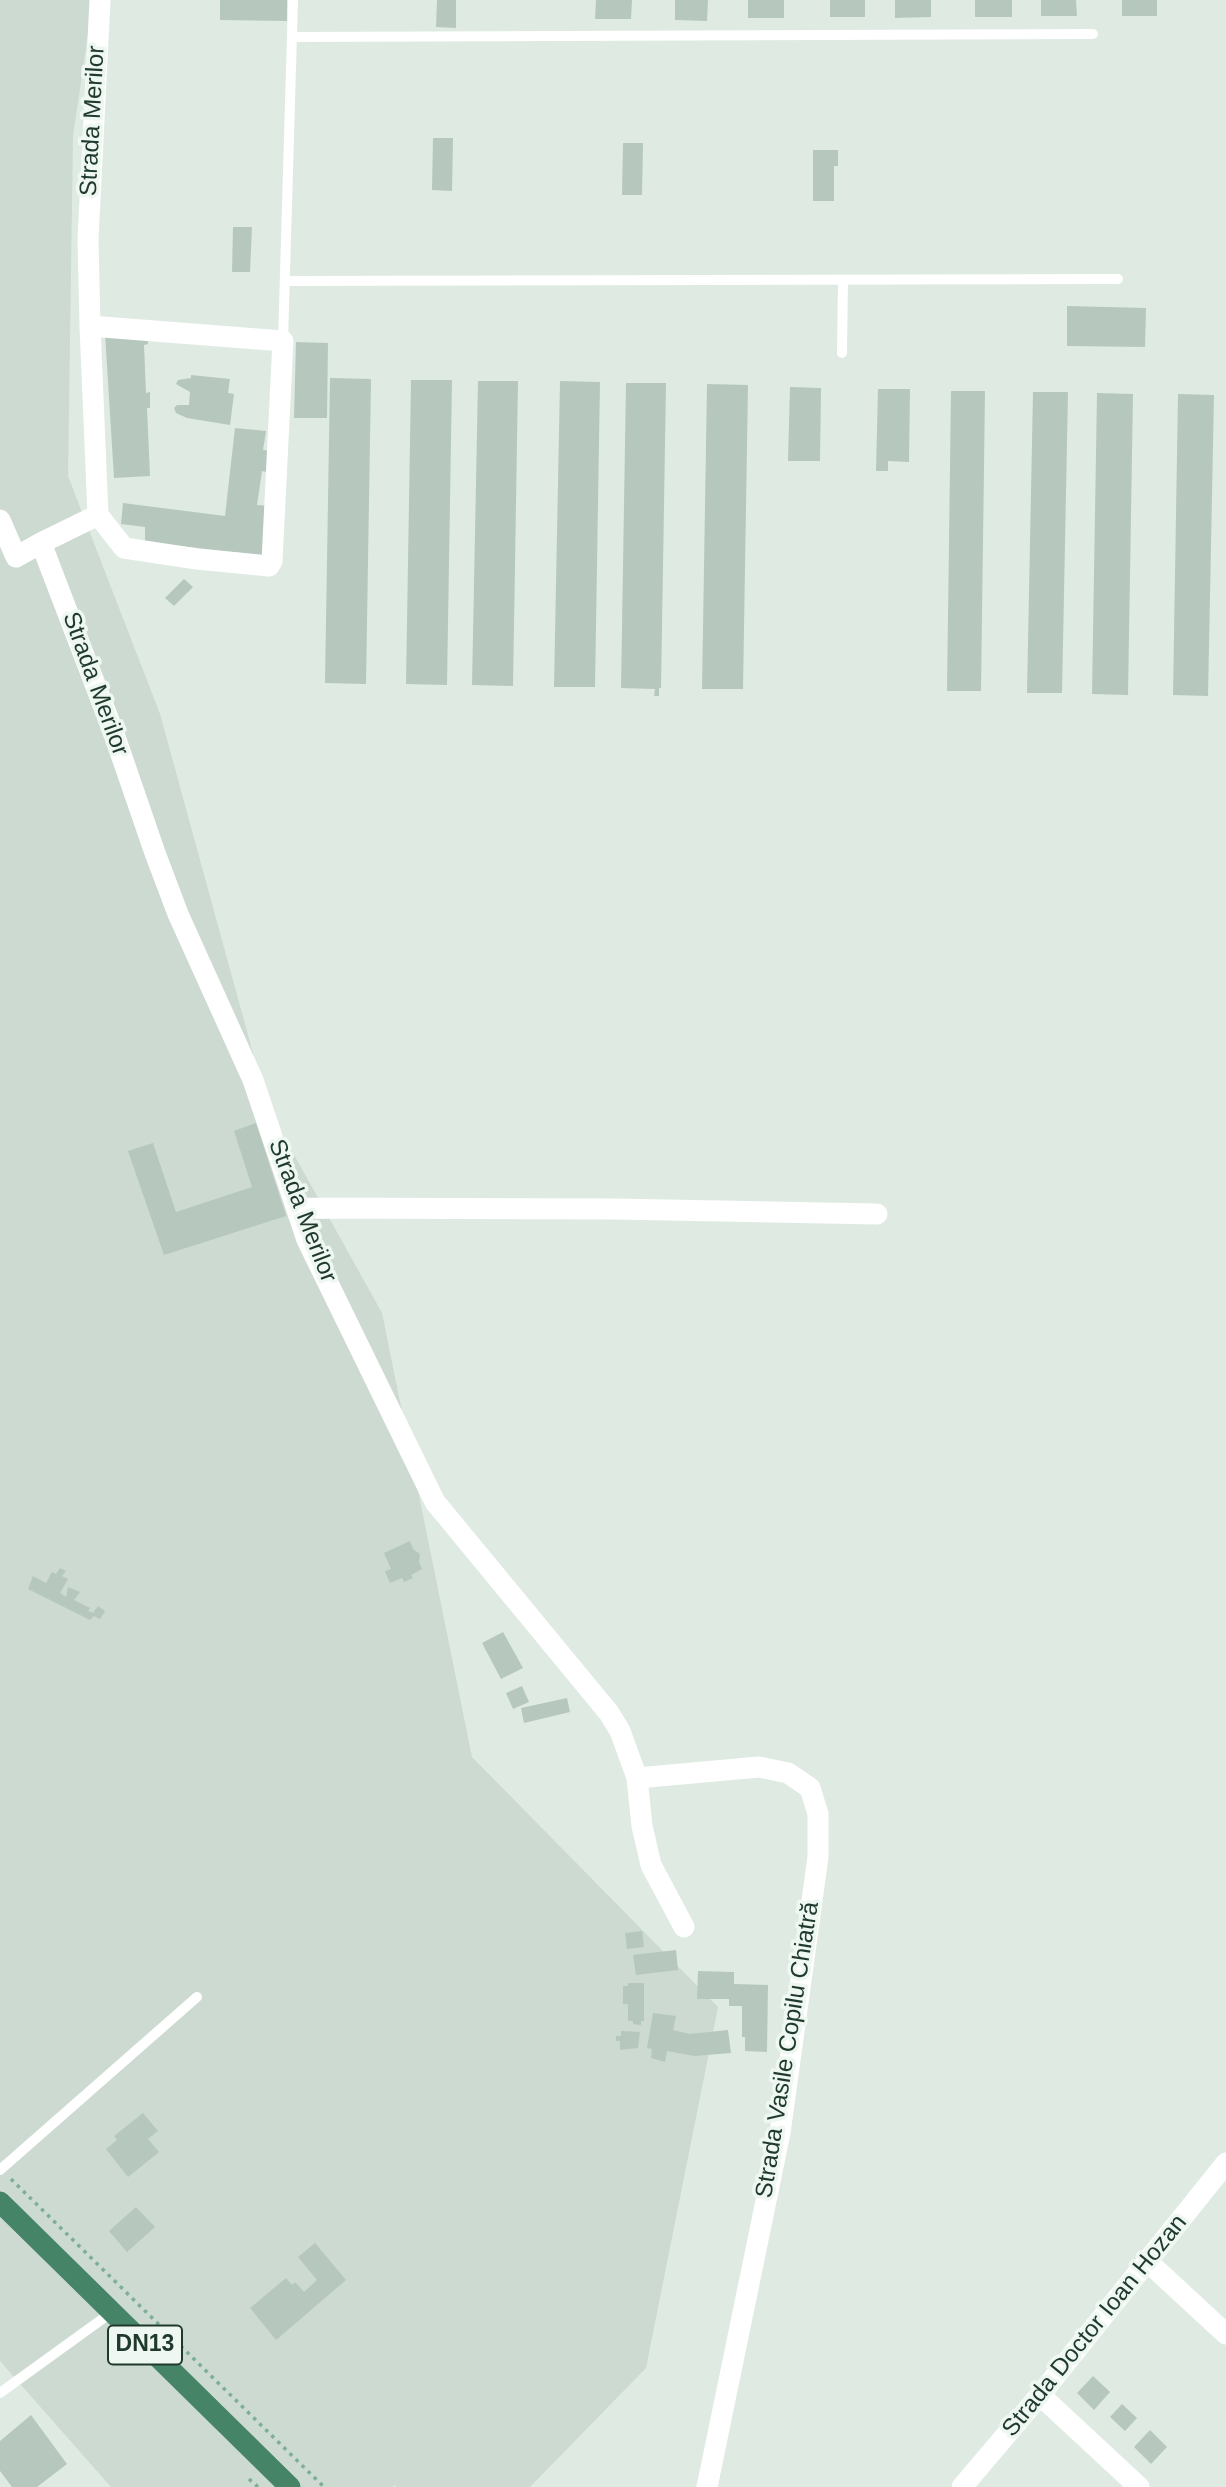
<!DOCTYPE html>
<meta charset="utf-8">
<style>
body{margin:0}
canvas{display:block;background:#deeae2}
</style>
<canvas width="1226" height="2487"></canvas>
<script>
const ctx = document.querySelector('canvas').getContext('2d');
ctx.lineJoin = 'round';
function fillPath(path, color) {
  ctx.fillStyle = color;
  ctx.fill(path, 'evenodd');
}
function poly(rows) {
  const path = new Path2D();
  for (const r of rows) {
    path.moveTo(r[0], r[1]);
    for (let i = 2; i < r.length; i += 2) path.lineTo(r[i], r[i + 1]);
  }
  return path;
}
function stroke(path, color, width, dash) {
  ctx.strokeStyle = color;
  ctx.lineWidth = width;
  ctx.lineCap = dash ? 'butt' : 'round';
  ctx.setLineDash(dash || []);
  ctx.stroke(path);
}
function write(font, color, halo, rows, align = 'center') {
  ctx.font = font + ' Arial,sans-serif';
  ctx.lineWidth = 7;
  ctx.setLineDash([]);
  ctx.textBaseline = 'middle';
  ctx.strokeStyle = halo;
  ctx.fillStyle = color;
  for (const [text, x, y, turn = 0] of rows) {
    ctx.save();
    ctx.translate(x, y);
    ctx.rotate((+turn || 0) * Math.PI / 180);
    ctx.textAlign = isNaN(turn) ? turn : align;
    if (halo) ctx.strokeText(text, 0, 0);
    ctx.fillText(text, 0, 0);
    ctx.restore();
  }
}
const built = poly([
 [0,0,93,0,73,136,68,476,160,714,268,1108,382,1313,472,1757,718,2007,646,2368,530,2487,396,2487,395,2485,392,2487,111,2487,0,2361]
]);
const building = poly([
 [220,0,287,0,287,21,220,20],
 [437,0,456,0,456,28,436,27],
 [596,0,632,0,631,19,595,19],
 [675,0,708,0,707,21,675,20],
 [748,0,784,0,784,18,748,18],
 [830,0,865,0,865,17,830,17],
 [895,0,931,0,931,17,895,18],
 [975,0,1012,0,1012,17,975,17],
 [1041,0,1076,0,1077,16,1041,16],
 [1122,0,1157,0,1157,16,1122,16],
 [433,138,453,138,452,191,432,190],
 [623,143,643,143,642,195,622,195],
 [813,150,838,150,838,166,834,166,834,201,813,201],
 [233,227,252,227,250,272,232,272],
 [1067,306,1146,308,1145,347,1067,346],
 [105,334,147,334,148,344,144,345,146,393,150,392,150,408,147,408,150,476,114,478],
 [296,342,328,343,327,418,294,418],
 [191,375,230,379,228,393,234,394,230,425,187,418,176,413,174,408,177,405,189,405,190,392,176,384,178,380,191,378],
 [330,378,371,379,366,684,325,683],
 [411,380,452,380,447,685,406,684],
 [478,381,518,381,513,686,472,685],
 [560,381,600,382,595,687,554,687],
 [626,383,666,383,661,688,659,688,659,696,654,696,655,689,621,688],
 [707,384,748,385,743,689,702,689],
 [790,387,821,388,820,461,788,461],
 [878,389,910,389,909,462,888,461,888,471,876,471],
 [951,391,985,391,981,691,947,691],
 [1033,392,1068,392,1062,693,1027,693],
 [1097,393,1133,394,1128,695,1092,694],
 [1178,394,1214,395,1208,696,1173,695],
 [235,428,266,431,263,450,272,451,267,472,262,471,257,505,273,506,268,556,145,542,145,527,121,524,123,503,225,516],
 [184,579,193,587,174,606,165,598],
 [256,1123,286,1216,164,1255,128,1151,153,1143,176,1212,252,1187,234,1131],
 [410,1541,413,1549,420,1554,419,1562,422,1569,411,1575,413,1578,404,1582,402,1578,390,1583,385,1571,391,1569,384,1553],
 [60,1568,66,1571,62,1576,68,1579,60,1593,66,1597,68,1587,80,1592,74,1600,90,1608,88,1611,93,1613,98,1606,105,1611,100,1619,94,1616,90,1620,28,1589,33,1576,46,1583,52,1572,56,1574],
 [503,1632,523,1668,501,1679,482,1643],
 [522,1686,529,1702,513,1709,506,1693],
 [567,1698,570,1712,524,1723,521,1708],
 [642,1931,644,1947,627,1949,625,1933],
 [676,1950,678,1970,636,1975,633,1955],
 [698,1971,734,1972,734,1984,768,1985,767,2052,745,2051,745,2037,742,2037,742,2006,729,2006,729,1999,697,1999],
 [628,1983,644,1983,644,2021,641,2021,641,2025,633,2024,633,2021,628,2021,628,2004,623,2004,623,1986,628,1986],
 [653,2013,676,2016,673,2030,690,2034,728,2030,731,2053,694,2056,667,2051,665,2062,651,2058,652,2049,647,2048],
 [621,2031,640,2032,638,2048,620,2050,620,2041,616,2041,616,2036,621,2036],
 [143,2113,158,2131,148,2139,159,2152,128,2177,106,2149,117,2140,114,2136],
 [136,2207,155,2227,127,2252,109,2231],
 [315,2243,346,2280,276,2340,250,2308,286,2278,292,2285,295,2282,304,2292,317,2280,298,2257],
 [1093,2376,1110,2392,1094,2410,1077,2393],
 [1122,2404,1137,2418,1125,2431,1110,2417],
 [31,2415,67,2464,37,2487,12,2487,0,2471,0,2441],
 [1150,2430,1167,2447,1151,2464,1134,2447]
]);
const path = poly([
 [11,2179,324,2487],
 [249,2479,258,2487]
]);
const service = poly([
 [292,37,1093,34],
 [285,281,1118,279],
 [283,341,293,0],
 [842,353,843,280],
 [0,2170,197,1997],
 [0,2393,112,2312]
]);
const minor = poly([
 [90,326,98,515,41,543,113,731,155,853,178,914,253,1080,307,1240,435,1502,609,1713,620,1731,637,1778,642,1826,651,1865,684,1927],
 [98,515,124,548,197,559,269,566,272,561,283,341,90,326,88,239,100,0],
 [0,520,16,557,41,543],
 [296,1208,615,1209,877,1214],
 [637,1778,759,1767,788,1773,810,1788,818,1814,818,1857,780,2133,707,2487],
 [1148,2262,1226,2334],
 [1040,2395,1139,2487],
 [962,2487,1040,2395,1226,2163]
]);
const trunk = poly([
 [0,2202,290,2487]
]);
const shields = [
 [145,2345,74]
];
const shieldNames = [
 ["DN13",145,2345]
];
const streetNames = [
 ["Strada Merilor",93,121,-87],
 ["Strada Merilor",95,684,70],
 ["Strada Merilor",302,1211,69],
 ["Strada Vasile Copilu Chiatră",788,2050,-81],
 ["Strada Doctor Ioan Hozan",1095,2326,-51]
];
fillPath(built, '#ccdad1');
fillPath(building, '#b6c8bd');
stroke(path, '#7daf94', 3.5, [3.5, 5]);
stroke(service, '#fff', 10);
stroke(minor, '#fff', 21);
stroke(trunk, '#468468', 21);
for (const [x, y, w] of shields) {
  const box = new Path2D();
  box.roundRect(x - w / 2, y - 19.5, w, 39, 5);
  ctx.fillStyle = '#eef7f1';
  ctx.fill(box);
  stroke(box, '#1f3a2d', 2);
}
write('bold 23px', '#1f3a2d', null, shieldNames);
write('24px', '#1f3a2d', '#eef7f1', streetNames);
</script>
